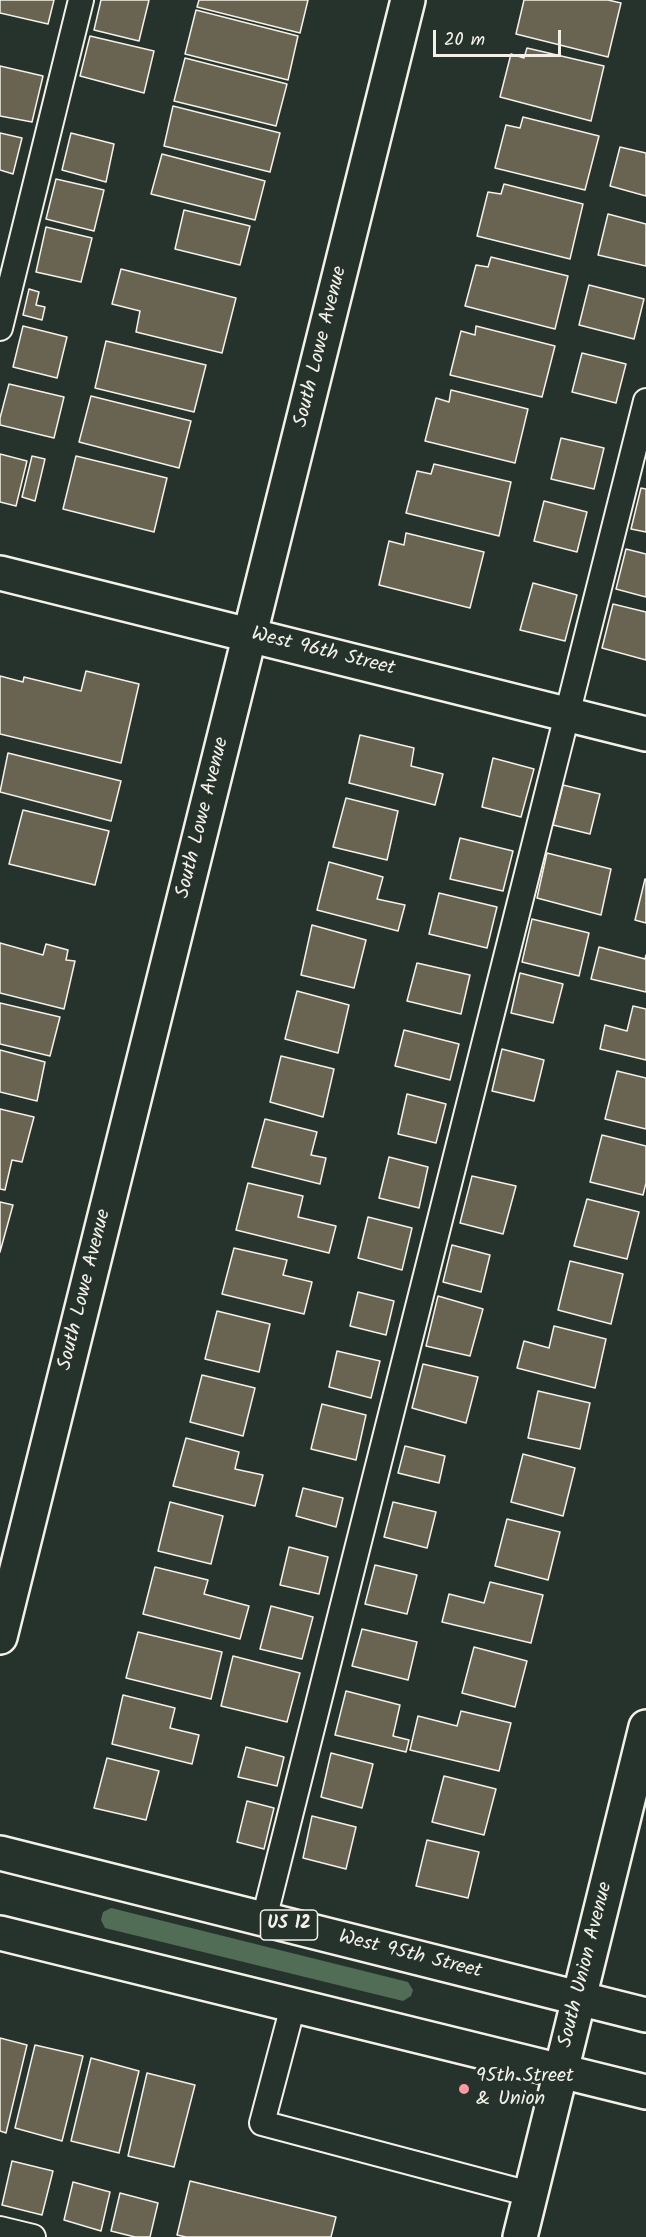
<!DOCTYPE html>
<style>
body{margin:0}
#map{position:relative;width:646px;height:2237px;overflow:hidden;background:#26332d;font-family:Kalam,sans-serif}
canvas{display:block}
.scale{position:absolute;left:433px;top:30px;width:128px;height:27px;box-sizing:border-box;border:3px solid #f4f1e8;border-top:0;padding-left:8px;font-size:18px;line-height:21px;white-space:nowrap;color:#f4f1e8;-webkit-text-stroke:4px #26332d;paint-order:stroke}
</style>
<div id="map">
<canvas width="646" height="2237"></canvas>
<div class="scale">20 m</div>
</div>
<script>
const ctx = document.querySelector('canvas').getContext('2d');
ctx.lineJoin = 'round';
function fillPath(path, color) {
  ctx.fillStyle = color;
  ctx.fill(path, 'evenodd');
}
function poly(rows) {
  const path = new Path2D();
  for (const r of rows) {
    path.moveTo(r[0], r[1]);
    for (let i = 2; i < r.length; i += 2) path.lineTo(r[i], r[i + 1]);
  }
  return path;
}
function stroke(path, color, width, dash) {
  ctx.strokeStyle = color;
  ctx.lineWidth = width;
  ctx.lineCap = dash ? 'butt' : 'round';
  ctx.setLineDash(dash || []);
  ctx.stroke(path);
}
function write(font, color, halo, rows, align = 'center') {
  ctx.font = font + ' Kalam,sans-serif';
  ctx.lineWidth = 6;
  ctx.setLineDash([]);
  ctx.textBaseline = 'middle';
  ctx.strokeStyle = halo;
  ctx.fillStyle = color;
  for (const [text, x, y, turn = 0] of rows) {
    ctx.save();
    ctx.translate(x, y);
    ctx.rotate((+turn || 0) * Math.PI / 180);
    ctx.textAlign = isNaN(turn) ? turn : align;
    if (halo) ctx.strokeText(text, 0, 0);
    ctx.fillText(text, 0, 0);
    ctx.restore();
  }
}
const green = poly([
 [111,1908,408,1982,413,1990,411,1996,403,2001,105,1928,101,1920,103,1912]
]);
const building = poly([
 [0,0,54,0,48,24,0,13,0,0],
 [101,0,149,0,139,41,94,30,101,0],
 [199,0,308,0,300,33,197,7,199,0],
 [524,0,608,0,621,3,608,57,516,34,524,0],
 [196,10,298,36,288,80,185,54,196,10],
 [90,36,154,51,144,93,80,76,90,36],
 [527,48,604,66,591,121,500,97,511,54,524,58,527,48],
 [185,58,287,84,276,126,174,101,185,58],
 [0,66,43,76,32,122,0,116,0,66],
 [173,106,280,133,270,172,164,146,173,106],
 [523,117,599,136,585,190,495,168,506,125,520,128,523,117],
 [0,133,22,138,13,174,0,170,0,133],
 [71,133,114,144,106,182,62,170,71,133],
 [620,147,646,153,646,196,610,186,620,147],
 [162,154,265,181,255,220,151,194,162,154],
 [56,179,104,190,94,231,46,219,56,179],
 [504,184,583,204,570,259,477,236,488,192,501,194,504,184],
 [184,210,250,226,240,265,175,249,184,210],
 [608,214,646,224,646,266,598,255,608,214],
 [46,227,92,238,81,282,36,272,46,227],
 [491,257,568,276,555,329,465,306,476,265,488,267,491,257],
 [121,269,236,298,222,353,136,332,140,311,112,304,121,269],
 [589,285,644,299,634,339,579,325,589,285],
 [29,289,39,292,36,305,45,307,42,320,23,315,29,289],
 [23,326,67,337,57,378,13,367,23,326],
 [476,326,555,346,542,397,450,375,461,331,475,335,476,326],
 [106,341,206,365,194,412,95,388,106,341],
 [582,353,626,364,616,403,572,392,582,353],
 [9,384,64,397,54,438,0,425,0,418,9,384],
 [451,390,528,409,515,463,425,441,436,398,449,402,451,390],
 [91,396,191,421,179,468,79,442,91,396],
 [561,438,604,448,594,489,551,479,561,438],
 [0,454,27,461,16,506,0,502,0,454],
 [32,456,45,459,35,501,22,497,32,456],
 [76,456,167,478,154,532,63,509,76,456],
 [434,464,511,482,499,536,406,513,417,471,431,474,434,464],
 [641,488,646,489,646,532,631,529,641,488],
 [544,501,587,512,577,552,534,541,544,501],
 [406,533,484,552,470,608,379,585,389,541,404,545,406,533],
 [626,549,646,554,646,597,616,589,626,549],
 [533,583,577,595,565,641,520,630,533,583],
 [613,604,646,612,646,660,602,648,613,604],
 [86,671,139,684,121,763,0,734,0,676,23,682,24,677,81,691,86,671],
 [360,735,414,748,411,766,443,774,435,805,349,783,360,735],
 [8,753,121,781,111,821,0,792,8,753],
 [493,758,534,769,521,817,482,807,493,758],
 [563,785,600,794,590,834,553,825,563,785],
 [346,798,398,811,387,860,333,847,346,798],
 [23,810,109,831,95,885,9,864,23,810],
 [460,838,513,851,503,891,450,879,460,838],
 [547,853,611,869,601,915,537,898,547,853],
 [329,862,383,877,377,899,405,905,398,931,317,910,329,862],
 [645,879,646,879,646,923,635,920,645,879],
 [439,893,497,907,487,948,429,934,439,893],
 [532,919,589,933,579,976,522,962,532,919],
 [312,925,366,940,354,988,301,975,312,925],
 [0,943,43,955,46,944,68,950,66,960,75,961,64,1009,0,993,0,943],
 [599,947,645,959,646,955,646,992,591,979,599,947],
 [417,963,470,975,461,1014,407,1001,417,963],
 [520,973,563,984,553,1023,511,1013,520,973],
 [297,991,349,1005,338,1053,285,1039,297,991],
 [0,1003,60,1017,50,1056,0,1044,0,1003],
 [633,1006,646,1009,646,1060,600,1049,605,1025,627,1031,633,1006],
 [404,1030,459,1044,450,1080,395,1066,404,1030],
 [502,1049,544,1060,534,1101,492,1091,502,1049],
 [0,1050,45,1062,37,1101,0,1092,0,1050],
 [281,1056,334,1069,323,1117,270,1102,281,1056],
 [617,1071,646,1078,646,1129,605,1119,617,1071],
 [407,1094,446,1104,436,1143,398,1134,407,1094],
 [0,1109,34,1117,22,1162,12,1160,5,1190,0,1189,0,1109],
 [265,1119,317,1132,311,1155,326,1158,320,1184,252,1167,265,1119],
 [602,1135,646,1146,646,1183,643,1195,590,1182,602,1135],
 [389,1157,428,1167,419,1208,379,1198,389,1157],
 [472,1176,516,1186,503,1234,460,1223,472,1176],
 [248,1183,303,1196,298,1217,336,1226,329,1253,236,1230,248,1183],
 [587,1199,639,1212,627,1259,574,1246,587,1199],
 [0,1202,13,1205,0,1252,0,1202],
 [368,1217,412,1228,402,1270,358,1258,368,1217],
 [452,1245,490,1255,481,1292,443,1282,452,1245],
 [234,1248,287,1260,283,1275,312,1282,304,1314,222,1294,234,1248],
 [570,1261,623,1274,611,1324,558,1310,570,1261],
 [358,1292,394,1301,386,1335,350,1326,358,1292],
 [438,1296,483,1309,470,1356,426,1346,438,1296],
 [217,1311,270,1324,259,1372,205,1359,217,1311],
 [554,1326,606,1339,595,1388,517,1368,524,1341,549,1348,554,1326],
 [337,1351,380,1361,371,1398,329,1387,337,1351],
 [423,1364,478,1377,466,1423,412,1408,423,1364],
 [202,1375,255,1388,243,1436,190,1422,202,1375],
 [538,1391,590,1403,580,1449,528,1438,538,1391],
 [322,1404,366,1415,356,1460,311,1449,322,1404],
 [186,1438,239,1452,235,1469,263,1475,255,1506,173,1486,186,1438],
 [405,1446,445,1456,439,1483,398,1473,405,1446],
 [523,1454,575,1468,563,1516,511,1502,523,1454],
 [303,1488,343,1498,336,1527,296,1516,303,1488],
 [170,1502,223,1516,211,1564,158,1551,170,1502],
 [393,1502,436,1512,427,1548,384,1537,393,1502],
 [507,1519,560,1532,548,1580,495,1566,507,1519],
 [289,1547,328,1557,319,1594,280,1585,289,1547],
 [375,1565,417,1575,407,1614,365,1604,375,1565],
 [155,1567,208,1580,204,1594,249,1606,240,1639,143,1614,155,1567],
 [490,1582,543,1595,531,1643,442,1622,449,1594,484,1603,490,1582],
 [271,1606,313,1617,302,1659,260,1649,271,1606],
 [362,1629,417,1642,408,1680,352,1666,362,1629],
 [138,1632,222,1652,211,1699,126,1678,138,1632],
 [474,1647,527,1661,515,1707,462,1693,474,1647],
 [233,1656,300,1673,287,1722,221,1706,233,1656],
 [346,1691,400,1705,393,1736,409,1740,406,1752,335,1735,346,1691],
 [123,1695,175,1708,170,1728,199,1735,192,1764,112,1744,123,1695],
 [461,1711,511,1723,499,1771,410,1750,418,1716,457,1726,461,1711],
 [246,1747,284,1757,277,1786,238,1777,246,1747],
 [331,1753,373,1764,362,1808,321,1797,331,1753],
 [107,1758,159,1771,146,1820,94,1808,107,1758],
 [444,1776,496,1789,484,1835,432,1822,444,1776],
 [247,1801,274,1808,264,1849,237,1842,247,1801],
 [312,1816,356,1827,346,1869,303,1858,312,1816],
 [427,1840,479,1852,468,1898,416,1886,427,1840],
 [0,2038,27,2045,6,2133,0,2131,0,2038],
 [35,2045,83,2056,62,2141,15,2128,35,2045],
 [91,2058,139,2071,119,2153,71,2141,91,2058],
 [147,2073,195,2085,174,2167,128,2156,147,2073],
 [12,2161,53,2171,42,2215,2,2205,12,2161],
 [190,2181,336,2217,331,2237,186,2237,177,2235,190,2181],
 [73,2182,110,2192,101,2231,64,2220,73,2182],
 [120,2193,158,2203,150,2237,135,2237,111,2231,120,2193]
]);
const service = poly([
 [0,328,81,0],
 [264,1919,646,401],
 [293,2006,262,2123,530,2194],
 [0,2229,33,2237]
]);
const minor = poly([
 [0,573,646,734],
 [0,1637,408,0],
 [520,2237,646,1727]
]);
const primary = poly([
 [0,1853,646,2015],
 [0,1933,646,2092]
]);
const markers = [
 [464,2089,6,"#ff9aa2"]
];
const shields = [
 [289,1925,57]
];
const shieldNames = [
 ["US 12",289,1925]
];
const streetNames = [
 ["South Lowe Avenue",322,347,-76],
 ["West 96th Street",323,653,14],
 ["South Lowe Avenue",204,818,-76],
 ["South Lowe Avenue",86,1290,-76],
 ["West 95th Street",410,1956,14],
 ["South Union Avenue",587,1965,-76]
];
const poiNames = [
 ["95th Street",476,2078],
 ["& Union",476,2101]
];
fillPath(green, '#516d55');
fillPath(building, '#686451');
stroke(building, '#f4f1e8', 1.5);
stroke(service, '#f4f1e8', 28);
stroke(minor, '#f4f1e8', 38);
stroke(primary, '#f4f1e8', 38);
stroke(service, '#26332d', 24);
stroke(minor, '#26332d', 33);
stroke(primary, '#26332d', 33);
for (const [x, y, r, color] of markers) {
  const dot = new Path2D();
  dot.arc(x, y, r, 0, 2 * Math.PI);
  ctx.fillStyle = color;
  ctx.fill(dot);
  stroke(dot, '#26332d', 2);
}
for (const [x, y, w] of shields) {
  const box = new Path2D();
  box.roundRect(x - w / 2, y - 15, w, 30, 4.5);
  ctx.fillStyle = '#26332d';
  ctx.fill(box);
  stroke(box, '#f4f1e8', 1.5);
}
write('bold 18px', '#f4f1e8', null, shieldNames);
write('20px', '#f4f1e8', '#26332d', streetNames);
write('20px', '#f4f1e8', '#26332d', poiNames, 'left');
</script>
